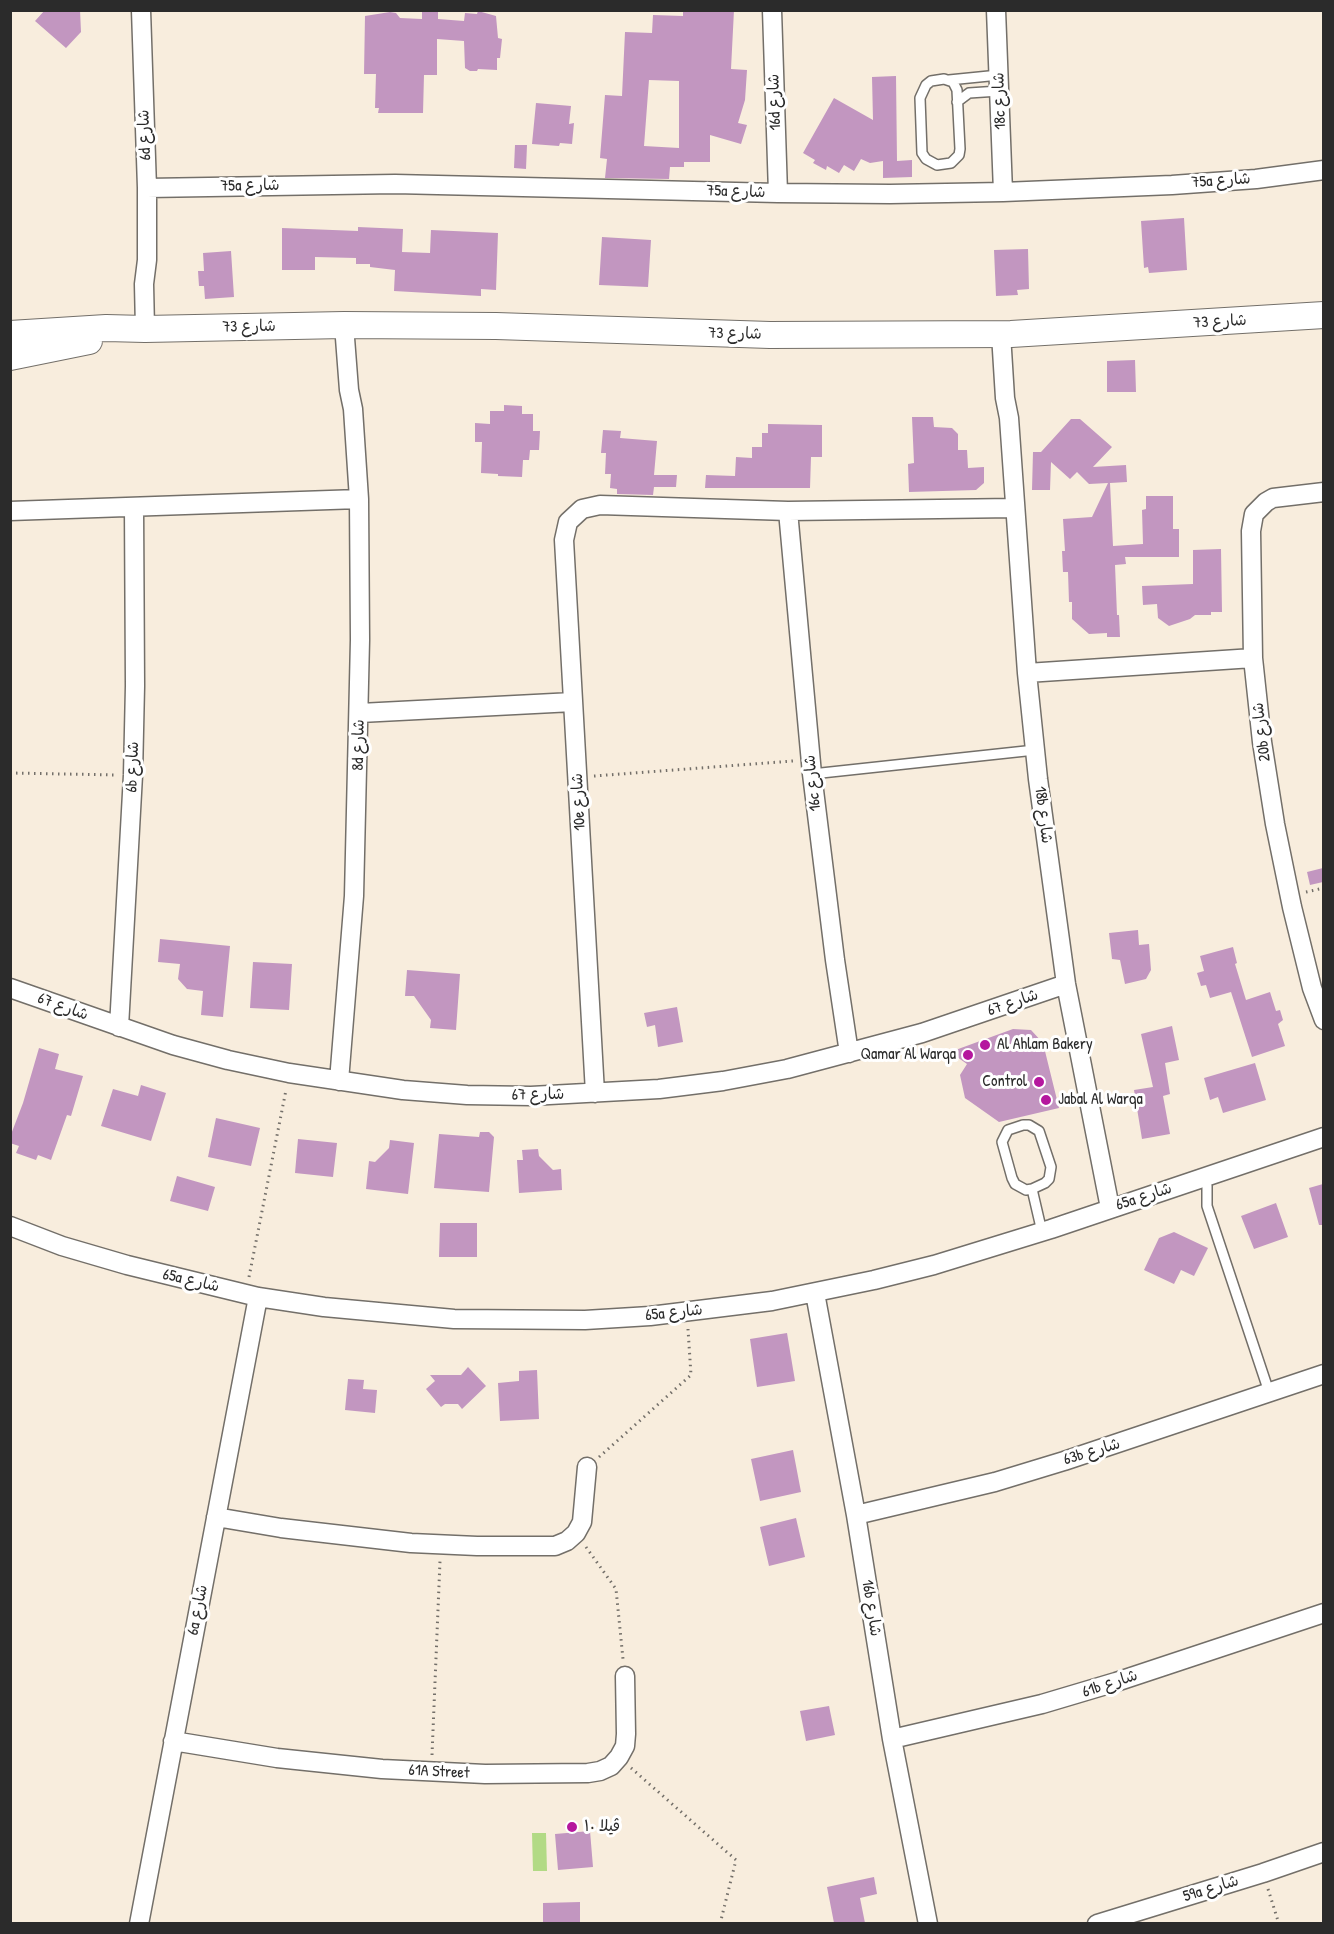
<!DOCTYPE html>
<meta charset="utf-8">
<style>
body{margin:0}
#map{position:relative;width:1334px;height:1934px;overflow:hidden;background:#f8eddd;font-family:"Patrick Hand",sans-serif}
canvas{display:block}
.frame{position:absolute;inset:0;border:12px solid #2b2b2b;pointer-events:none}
</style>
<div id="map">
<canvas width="1334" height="1934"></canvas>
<div class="frame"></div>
</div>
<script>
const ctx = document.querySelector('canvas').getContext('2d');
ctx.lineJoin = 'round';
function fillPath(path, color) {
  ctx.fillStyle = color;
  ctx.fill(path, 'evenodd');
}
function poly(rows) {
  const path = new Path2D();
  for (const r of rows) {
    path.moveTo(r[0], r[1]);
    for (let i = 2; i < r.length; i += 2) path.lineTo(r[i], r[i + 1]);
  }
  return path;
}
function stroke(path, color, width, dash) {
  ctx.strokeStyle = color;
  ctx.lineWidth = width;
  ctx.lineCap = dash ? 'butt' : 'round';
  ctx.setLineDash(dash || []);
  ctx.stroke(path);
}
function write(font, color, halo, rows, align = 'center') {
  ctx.font = font + ' "Patrick Hand","Playpen Sans Arabic",sans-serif';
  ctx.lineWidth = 6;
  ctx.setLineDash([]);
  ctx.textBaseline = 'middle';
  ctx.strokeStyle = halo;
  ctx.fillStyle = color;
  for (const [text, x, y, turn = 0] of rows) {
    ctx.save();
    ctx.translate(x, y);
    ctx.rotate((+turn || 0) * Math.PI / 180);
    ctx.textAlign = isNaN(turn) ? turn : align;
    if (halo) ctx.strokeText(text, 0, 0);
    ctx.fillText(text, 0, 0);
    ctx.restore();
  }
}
const green = poly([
 [532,1833,546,1833,547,1871,533,1871]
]);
const building = poly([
 [45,10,80,10,81,32,66,48,35,21],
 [422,10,438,10,438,19,464,21,465,13,477,14,478,11,496,16,498,38,502,39,500,58,497,58,497,70,478,69,477,71,470,71,465,68,464,41,437,39,437,75,424,75,423,113,378,113,379,108,375,108,376,74,364,74,365,16,390,12,396,13,400,18,422,19],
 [683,10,734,10,731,69,747,70,745,100,738,123,747,125,741,144,710,135,710,162,684,162,684,167,670,167,669,179,605,178,607,159,600,158,605,95,622,96,625,32,652,33,653,15,683,16],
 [649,80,679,81,679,148,644,146],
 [896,76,897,161,912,160,912,177,883,178,883,161,870,163,861,159,854,171,844,165,839,173,827,166,826,170,813,163,815,160,803,153,834,98,873,120,872,77],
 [536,103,571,106,569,124,574,123,572,144,560,143,559,146,532,144],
 [515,145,527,145,526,169,514,168],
 [1184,218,1187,270,1149,273,1148,267,1144,268,1141,221],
 [358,227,403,229,402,252,430,253,431,230,498,233,496,290,481,289,481,296,394,291,395,270,370,267,370,264,356,264,356,258,315,257,315,270,282,270,282,228,358,231],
 [602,237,651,240,648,287,599,285],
 [1028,249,1029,289,1017,290,1018,295,996,296,994,250],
 [231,251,234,297,205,299,204,286,199,286,198,271,204,271,203,253],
 [1135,360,1136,392,1107,392,1107,361],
 [504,405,522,406,522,414,533,414,533,431,540,431,539,450,530,450,529,460,523,460,522,477,498,476,498,474,481,473,482,442,475,442,475,423,490,424,490,411,504,411],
 [912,417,933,417,934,427,952,428,958,434,958,450,967,450,968,468,984,467,984,483,976,490,909,492,908,464,914,463],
 [1071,419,1080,419,1112,447,1093,467,1126,465,1127,482,1110,483,1113,546,1143,544,1142,510,1146,509,1146,496,1173,496,1173,529,1179,529,1179,557,1125,557,1126,564,1115,565,1117,615,1119,615,1120,637,1107,637,1107,633,1089,634,1072,619,1072,602,1069,602,1068,572,1063,572,1062,551,1065,551,1063,519,1092,517,1108,483,1089,484,1077,472,1070,479,1051,462,1050,490,1032,490,1033,452,1041,452],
 [768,424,822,425,822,457,811,457,810,488,705,488,706,475,735,476,736,457,752,458,752,447,762,447,762,433,768,433],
 [603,430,621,431,620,438,657,441,654,475,677,475,676,487,654,487,653,495,617,494,617,489,610,488,611,474,605,474,606,453,601,453],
 [1221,549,1222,612,1211,612,1211,615,1195,615,1190,619,1169,626,1158,618,1157,604,1143,605,1142,586,1193,584,1193,550],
 [1323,868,1323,882,1310,885,1307,872],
 [1138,930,1139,945,1149,944,1151,970,1146,979,1125,984,1120,960,1112,959,1109,933],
 [160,939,230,946,223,1017,201,1015,203,991,187,989,178,979,180,964,158,962],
 [1233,947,1237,963,1235,964,1246,1000,1270,992,1276,1011,1280,1010,1283,1020,1278,1024,1285,1046,1252,1057,1231,992,1210,998,1206,985,1201,986,1197,973,1204,971,1200,956],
 [253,962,292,964,289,1010,250,1008],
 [407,970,460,974,456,1030,430,1028,431,1020,414,996,405,996],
 [677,1007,683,1042,658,1047,655,1025,647,1027,644,1013],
 [1172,1026,1179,1060,1165,1063,1170,1094,1163,1096,1170,1134,1142,1139,1134,1090,1153,1087,1141,1034],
 [1013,1029,1031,1030,1043,1043,1059,1108,999,1122,965,1098,960,1075,967,1064,950,1052],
 [39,1048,59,1054,55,1069,83,1076,71,1116,67,1115,51,1160,38,1155,36,1160,16,1153,19,1146,10,1143,10,1137,23,1103],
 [1255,1063,1266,1100,1223,1113,1218,1097,1210,1100,1204,1078],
 [141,1085,166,1093,151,1141,101,1126,113,1089,138,1096],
 [216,1118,260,1128,251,1166,208,1157],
 [480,1132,489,1132,494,1137,489,1192,434,1188,439,1134,479,1137],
 [298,1139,337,1143,333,1177,295,1173],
 [390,1140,414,1143,408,1194,366,1189,369,1161,375,1162,389,1148],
 [538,1149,539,1156,553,1170,561,1169,562,1190,519,1193,517,1160,523,1160,522,1150],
 [177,1176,215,1187,208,1211,170,1201],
 [1323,1184,1323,1225,1319,1225,1309,1188],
 [1276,1203,1288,1237,1254,1249,1241,1216],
 [440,1223,477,1223,477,1257,439,1257],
 [1174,1232,1208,1248,1194,1276,1181,1270,1174,1284,1144,1270,1159,1238],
 [787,1333,795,1381,757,1387,750,1339],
 [468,1367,486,1386,462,1409,458,1404,445,1404,441,1407,426,1389,435,1381,430,1375,461,1375],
 [537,1370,539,1419,500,1421,498,1383,519,1381,519,1371],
 [348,1379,364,1380,363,1389,377,1390,375,1413,345,1410],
 [793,1450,801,1492,760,1501,751,1459],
 [796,1518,805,1557,769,1566,760,1527],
 [829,1706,835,1735,806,1741,800,1711],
 [590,1831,593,1867,558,1870,555,1834],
 [874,1877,877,1894,860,1898,865,1923,834,1923,827,1887],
 [580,1902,580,1923,543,1923,543,1903]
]);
const path = poly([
 [10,773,117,775],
 [594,776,793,761],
 [1306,892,1324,888],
 [249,1277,286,1090],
 [599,1457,691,1375,688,1329],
 [586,1547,616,1589,623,1659],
 [432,1755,440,1561],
 [631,1768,736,1860,720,1924],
 [1268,1889,1279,1924]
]);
const lane = poly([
 [944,79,953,82,957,90,960,149,959,155,951,163,937,165,926,159,922,153,920,98,926,85,931,81,944,79],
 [949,80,999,75],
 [957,102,969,93,999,91],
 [812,774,1035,750],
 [1023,1125,1029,1125,1039,1131,1051,1167,1049,1179,1045,1183,1032,1189,1026,1190,1015,1184,1012,1178,1002,1142,1008,1130,1023,1125],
 [1204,1177,1207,1186,1207,1206,1269,1392],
 [1032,1189,1042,1232]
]);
const street = poly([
 [141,10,147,188,147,260,144,284,145,329],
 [772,10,778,193],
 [996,10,1003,192],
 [147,188,395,184,778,193,890,194,1003,192,1172,185,1256,179,1324,170],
 [1001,334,1005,398,1009,418,1027,673,1038,779,1066,984,1110,1208],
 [1324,492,1273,498,1266,502,1254,514,1251,531,1253,658,1262,742,1275,824,1292,907,1312,988,1324,1020],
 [10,511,359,499],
 [788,511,812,774,835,960,849,1053],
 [1027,673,1253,658],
 [360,713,573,702],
 [10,988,173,1045,228,1060,289,1073,403,1090,467,1095,531,1096,659,1089,723,1081,787,1069,922,1033,1066,984],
 [119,1027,133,775,135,686,134,507],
 [339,1081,354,896,360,640,359,499,353,409,349,390,344,325],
 [595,1093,564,540,568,522,582,509,600,505,788,511,1014,508],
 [10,1226,62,1246,127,1265,258,1297,324,1307,454,1319,585,1320,650,1316,772,1301,874,1280,934,1265,1051,1229,1324,1137],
 [815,1293,856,1515,892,1739,928,1924],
 [856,1515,995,1482,1064,1461,1324,1374],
 [216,1517,281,1528,411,1543,477,1546,555,1546,567,1541,576,1533,582,1522,587,1467],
 [892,1739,1042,1704,1116,1682,1324,1613],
 [173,1741,277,1758,382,1769,485,1774,588,1773,600,1771,611,1766,619,1757,625,1746,626,1734,625,1676],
 [139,1924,258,1297],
 [1097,1924,1263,1873,1324,1852]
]);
const secondary = poly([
 [10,334,106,328,145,329,344,325,496,326,770,335,1011,334,1324,315],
 [10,357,89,341]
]);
const markers = [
 [985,1045,6,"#b5179e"],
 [968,1055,6,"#b5179e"],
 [1039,1082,6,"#b5179e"],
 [1046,1100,6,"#b5179e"],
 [572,1827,6,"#b5179e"]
];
const streetNames = [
 ["18c شارع",1000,101,-92],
 ["16d شارع",775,102,-92],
 ["6d شارع",145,135,-92],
 ["75a شارع",1221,181,-4],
 ["75a شارع",250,186,-1],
 ["75a شارع",736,192,2],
 ["شارع 73",1220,322,-3],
 ["شارع 73",249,327,-1],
 ["شارع 73",735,334,1],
 ["20b شارع",1262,732,-97],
 ["8d شارع",359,745,-89],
 ["6b شارع",133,767,-88],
 ["16c شارع",813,783,-96],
 ["10e شارع",579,802,-93],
 ["18b شارع",1043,815,83],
 ["شارع 67",1013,1003,-19],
 ["شارع 67",63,1007,20],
 ["شارع 67",538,1095,-1],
 ["65a شارع",1144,1197,-18],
 ["65a شارع",191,1281,13],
 ["65a شارع",674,1313,-6],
 ["63b شارع",1092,1452,-17],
 ["16b شارع",871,1608,81],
 ["6a شارع",198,1610,-79],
 ["61b شارع",1110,1684,-18],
 ["61A Street",439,1772,3],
 ["59a شارع",1211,1889,-17]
];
const poiNames = [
 ["Al Ahlam Bakery",997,1045],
 ["Qamar Al Warqa",956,1055,"right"],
 ["Control",1027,1082,"right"],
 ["Jabal Al Warqa",1058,1100],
 ["ڤيلا ١٠",584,1827]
];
fillPath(green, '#b2da85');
fillPath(building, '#c296c0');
stroke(lane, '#736f69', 12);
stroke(street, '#736f69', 21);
stroke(secondary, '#736f69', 28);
stroke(path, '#736f69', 3, [1.5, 4.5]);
stroke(lane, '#fff', 9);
stroke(street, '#fff', 18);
stroke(secondary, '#fff', 26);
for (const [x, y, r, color] of markers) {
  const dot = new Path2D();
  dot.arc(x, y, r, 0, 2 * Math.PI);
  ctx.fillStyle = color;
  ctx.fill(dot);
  stroke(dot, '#fff', 2);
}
write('16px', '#2b2b2b', '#fff', streetNames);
write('16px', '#2b2b2b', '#fff', poiNames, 'left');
</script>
